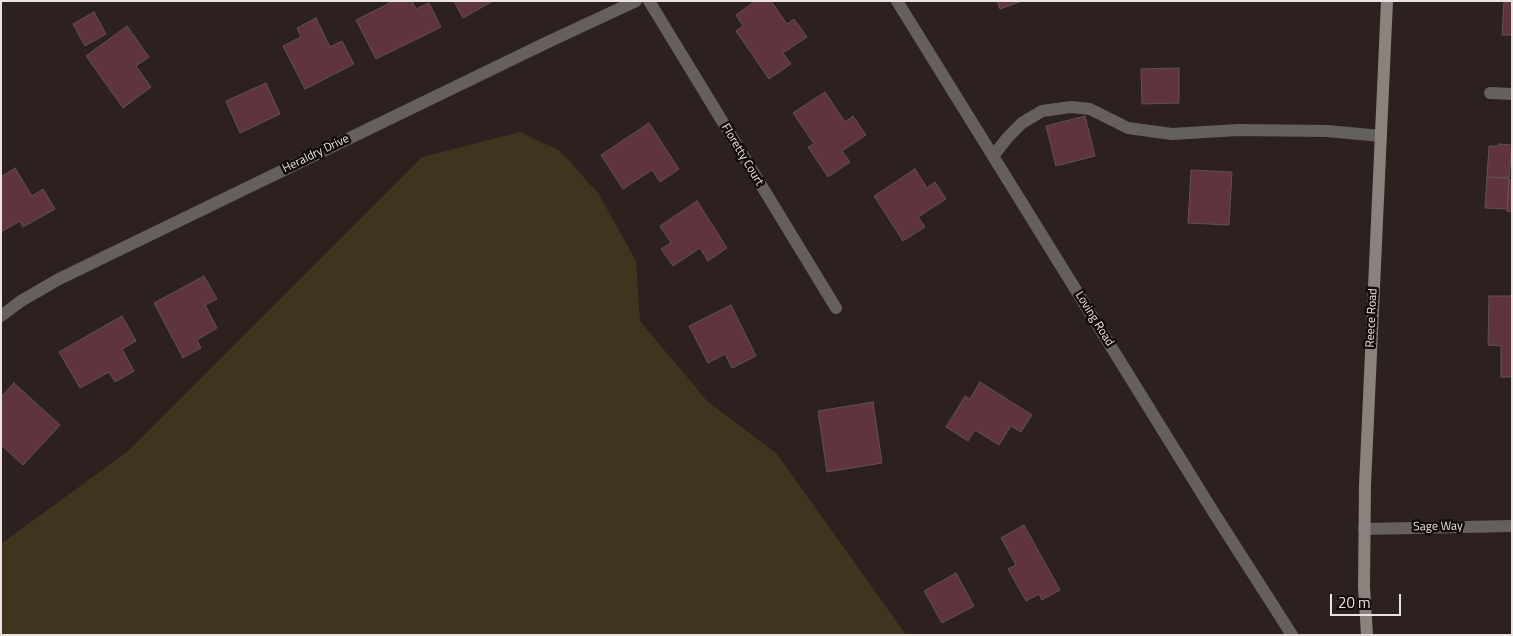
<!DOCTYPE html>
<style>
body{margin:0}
#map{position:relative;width:1513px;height:636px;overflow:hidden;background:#2d211f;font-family:"Titillium Web",sans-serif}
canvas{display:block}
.frame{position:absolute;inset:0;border:2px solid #ebe3e1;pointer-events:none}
.scale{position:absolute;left:1330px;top:594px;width:71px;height:22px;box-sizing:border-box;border:2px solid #ebe3e1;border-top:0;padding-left:6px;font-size:15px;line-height:18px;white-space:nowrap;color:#ebe3e1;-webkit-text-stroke:4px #120c0b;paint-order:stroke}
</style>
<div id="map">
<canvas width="1513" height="636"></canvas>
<div class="frame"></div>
<div class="scale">20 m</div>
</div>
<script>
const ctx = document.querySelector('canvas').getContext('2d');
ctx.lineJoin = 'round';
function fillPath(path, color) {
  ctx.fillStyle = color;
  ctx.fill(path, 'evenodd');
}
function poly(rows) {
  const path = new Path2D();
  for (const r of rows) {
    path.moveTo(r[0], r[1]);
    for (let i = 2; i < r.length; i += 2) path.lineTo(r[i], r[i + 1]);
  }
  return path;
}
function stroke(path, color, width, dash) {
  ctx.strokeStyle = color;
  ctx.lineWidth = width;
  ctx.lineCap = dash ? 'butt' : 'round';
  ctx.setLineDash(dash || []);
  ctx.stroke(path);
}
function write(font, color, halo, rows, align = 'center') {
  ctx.font = font + ' "Titillium Web",sans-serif';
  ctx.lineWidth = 5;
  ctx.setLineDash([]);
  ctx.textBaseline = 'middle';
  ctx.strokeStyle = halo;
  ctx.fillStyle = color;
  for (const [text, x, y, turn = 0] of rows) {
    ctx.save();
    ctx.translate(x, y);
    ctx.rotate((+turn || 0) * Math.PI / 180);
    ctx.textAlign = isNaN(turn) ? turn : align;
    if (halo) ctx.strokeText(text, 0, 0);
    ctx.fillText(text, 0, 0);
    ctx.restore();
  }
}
const green = poly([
 [520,132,560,151,598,193,636,261,640,321,707,401,777,454,906,635,1,635,1,544,128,451,422,157]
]);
const building = poly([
 [389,1,412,1,416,9,429,3,441,27,376,59,356,20,390,3,389,1],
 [454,1,493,1,463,18,454,1],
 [755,1,771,1,787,24,794,19,807,37,783,53,791,64,769,79,736,31,743,26,736,15,755,1],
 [997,1,1022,1,1000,9,997,1],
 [1504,1,1512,1,1512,35,1502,35,1504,1],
 [94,12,106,34,85,46,73,24,94,12],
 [316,18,330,47,342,41,354,64,305,89,283,46,301,37,297,28,316,18],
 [127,26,149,57,136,66,151,87,123,108,86,56,127,26],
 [1179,68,1179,103,1142,104,1141,69,1179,68],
 [266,83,280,114,240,133,226,101,266,83],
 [825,92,845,122,853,116,866,135,842,151,850,162,828,177,808,147,814,144,793,113,825,92],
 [1085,116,1095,156,1056,166,1046,126,1085,116],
 [649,123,679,169,660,182,652,170,623,189,601,155,649,123],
 [1499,144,1512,145,1509,178,1487,177,1489,146,1499,146,1499,144],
 [15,168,32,196,43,189,55,209,23,227,20,221,1,232,1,177,15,168],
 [915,169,927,188,935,182,946,199,918,217,925,227,903,241,874,196,915,169],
 [1191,170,1232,172,1229,225,1188,223,1191,170],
 [1487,177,1509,178,1507,209,1485,208,1487,177],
 [1509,180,1512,180,1512,212,1507,211,1509,180],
 [697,201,727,248,708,261,700,248,673,266,661,249,671,243,660,226,697,201],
 [204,276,217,299,205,305,217,328,197,340,201,348,183,358,154,303,204,276],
 [1489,296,1512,296,1512,377,1501,377,1501,346,1488,345,1489,296],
 [731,305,756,356,732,368,725,354,708,363,689,326,731,305],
 [122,316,136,341,122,349,134,371,115,382,109,372,80,388,59,352,122,316],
 [980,382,1032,415,1021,432,1011,426,999,445,975,430,968,441,946,427,965,396,970,399,980,382],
 [14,383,60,425,23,465,1,445,1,409,4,406,1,403,1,397,14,383],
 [873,402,882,463,827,472,818,411,873,402],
 [1024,525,1060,590,1042,600,1039,594,1026,601,1008,569,1016,565,1001,538,1024,525],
 [956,573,974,606,942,623,924,591,956,573]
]);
const lane = poly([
 [993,156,1008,137,1022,123,1042,111,1071,107,1090,109,1128,128,1172,134,1238,130,1327,131,1381,136]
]);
const street = poly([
 [649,1,836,308],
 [897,1,1214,513,1292,635],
 [1490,93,1512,94],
 [1,316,21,301,59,279,550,41,636,1],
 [1364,529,1512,526]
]);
const secondary = poly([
 [1367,635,1364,587,1365,485,1387,1]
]);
const streetNames = [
 ["Heraldry Drive",316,154,-26],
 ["Floretty Court",742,155,59],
 ["Reece Road",1372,318,-87],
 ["Loving Road",1094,319,58],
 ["Sage Way",1438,527,-1]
];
fillPath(green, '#3f351e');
fillPath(building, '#5f343d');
stroke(building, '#605254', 1);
stroke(lane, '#65605d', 12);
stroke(street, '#65605d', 12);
stroke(secondary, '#8a827c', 12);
write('12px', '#ebe3e1', '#120c0b', streetNames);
</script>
